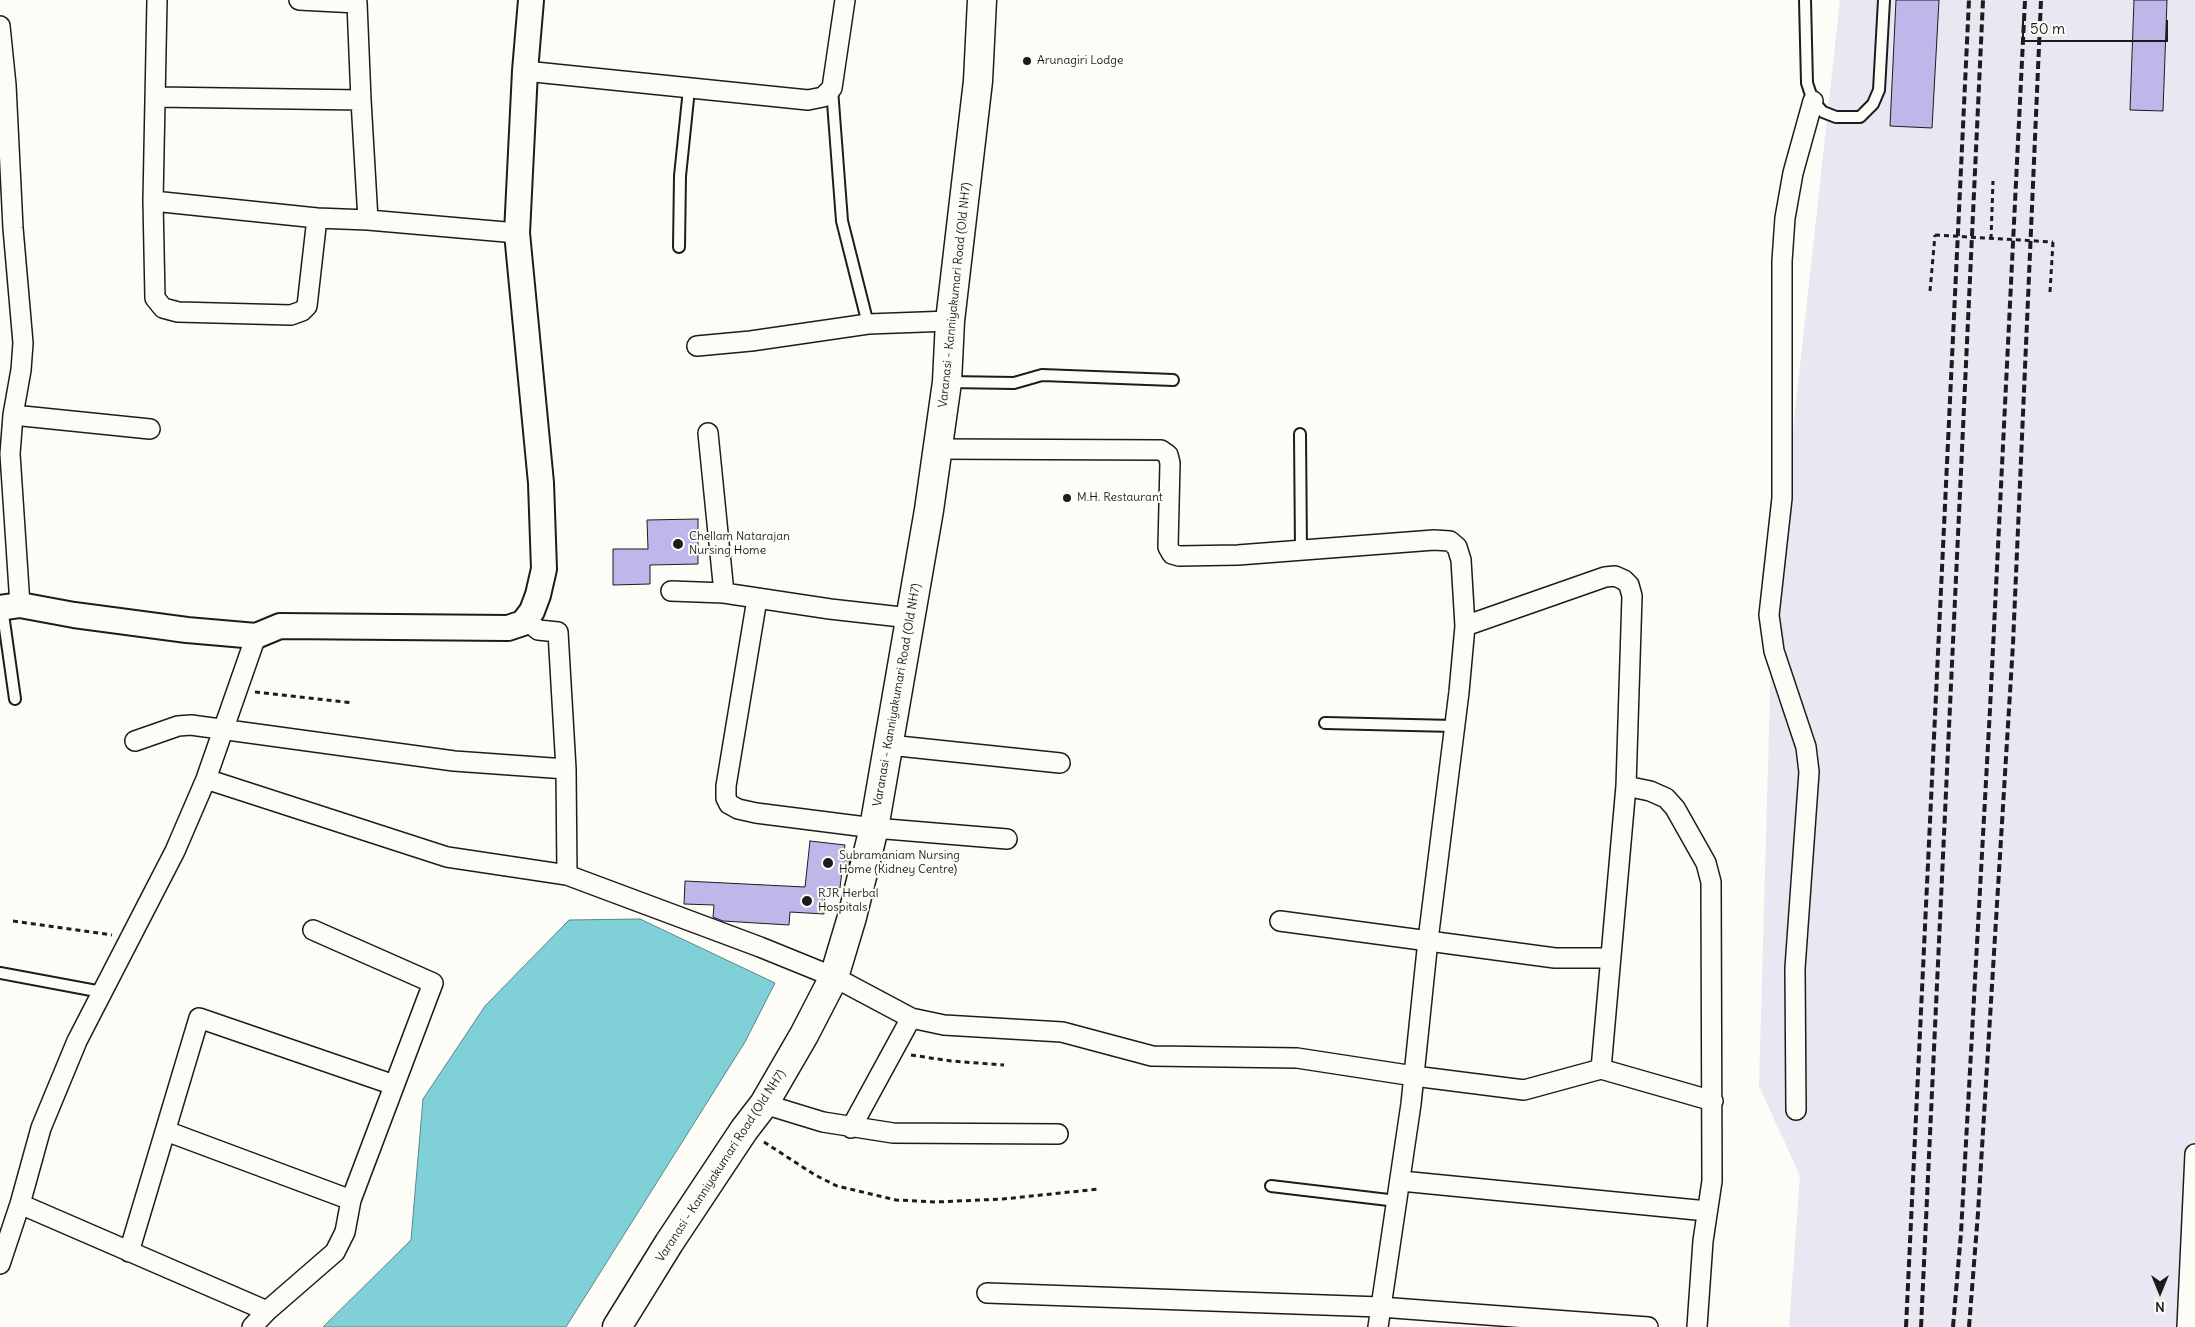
<!DOCTYPE html>
<style>
body{margin:0}
#map{position:relative;width:2195px;height:1327px;overflow:hidden;background:#fdfcf7;font-family:Delius,sans-serif}
canvas{display:block}
.north{position:absolute;left:2135px;top:1267px;width:50px;height:50px;-webkit-text-stroke:4px #fdfcf7;paint-order:stroke;rotate:180deg;font-size:14px;font-weight:700;line-height:20px;text-align:center;color:#1c1c1c}
.north::after{content:'';display:block;margin:auto;width:18px;height:22px;background:#1c1c1c;clip-path:polygon(50% 0,100% 100%,50% 72%,0 100%)}
.scale{position:absolute;left:2022px;top:20px;width:146px;height:22px;box-sizing:border-box;border:2px solid #1c1c1c;border-top:0;padding-left:6px;font-size:15px;line-height:18px;white-space:nowrap;color:#1c1c1c;-webkit-text-stroke:4px #fdfcf7;paint-order:stroke}
</style>
<div id="map">
<canvas width="2195" height="1327"></canvas>
<div class="north">N</div>
<div class="scale">50 m</div>
</div>
<script>
const ctx = document.querySelector('canvas').getContext('2d');
ctx.lineJoin = 'round';
function fillPath(path, color) {
  ctx.fillStyle = color;
  ctx.fill(path, 'evenodd');
}
function poly(rows) {
  const path = new Path2D();
  for (const r of rows) {
    path.moveTo(r[0], r[1]);
    for (let i = 2; i < r.length; i += 2) path.lineTo(r[i], r[i + 1]);
  }
  return path;
}
function stroke(path, color, width, dash) {
  ctx.strokeStyle = color;
  ctx.lineWidth = width;
  ctx.lineCap = dash ? 'butt' : 'round';
  ctx.setLineDash(dash || []);
  ctx.stroke(path);
}
function write(font, color, halo, rows, align = 'center') {
  ctx.font = font + ' Delius,sans-serif';
  ctx.lineWidth = 4;
  ctx.setLineDash([]);
  ctx.textBaseline = 'middle';
  ctx.strokeStyle = halo;
  ctx.fillStyle = color;
  for (const [text, x, y, turn = 0] of rows) {
    ctx.save();
    ctx.translate(x, y);
    ctx.rotate((+turn || 0) * Math.PI / 180);
    ctx.textAlign = isNaN(turn) ? turn : align;
    if (halo) ctx.strokeText(text, 0, 0);
    ctx.fillText(text, 0, 0);
    ctx.restore();
  }
}
const built = poly([
 [1840,0,2195,0,2195,1327,1789,1327,1800,1176,1759,1086,1772,622]
]);
const water = poly([
 [640,919,775,983,745,1042,566,1327,323,1327,411,1240,423,1099,485,1006,569,920,640,919]
]);
const building = poly([
 [1896,0,1939,0,1932,128,1890,126,1896,0],
 [2134,0,2167,0,2163,111,2130,110,2134,0],
 [698,519,698,564,650,565,650,584,613,585,613,549,648,549,647,520,698,519],
 [810,841,845,845,844,852,852,853,847,872,842,871,840,888,825,887,824,914,790,912,789,925,723,921,713,917,714,905,684,904,685,881,805,887,810,841]
]);
const path = poly([
 [1991,239,1993,181],
 [1930,291,1935,235],
 [2050,292,2053,242],
 [255,692,353,703],
 [13,921,112,935],
 [911,1055,951,1061,1004,1065],
 [764,1142,815,1175,837,1186,896,1200,936,1202,1003,1199,1099,1189]
]);
const service = poly([
 [1805,0,1807,83,1813,101,1823,112,1836,117,1860,117,1873,104,1879,90,1884,0],
 [832,89,842,221,868,324],
 [679,247,680,176,689,89],
 [948,382,1014,383,1042,375,1173,380],
 [1300,434,1301,550],
 [2,607,15,699],
 [1325,723,1454,726],
 [0,973,102,992],
 [1271,1186,1397,1201]
]);
const minor = poly([
 [157,0,153,201,155,298,163,308,178,312,291,315,302,311,307,306,317,218],
 [299,0,357,3,356,0],
 [0,26,6,85,13,228,23,343,21,370,13,415,10,454,20,605],
 [525,71,808,100,823,97,832,88,845,0],
 [156,97,361,100,357,3],
 [361,100,368,220],
 [153,201,317,218,368,220,517,233],
 [697,346,751,341,868,324,950,321],
 [13,415,150,429],
 [937,449,1161,450,1168,455,1170,463,1168,547,1172,554,1179,556,1238,555,1434,540,1450,541,1457,547,1461,560,1465,626,1459,692,1428,940,1411,1104,1378,1327],
 [671,591,724,593,708,433],
 [724,593,830,609,910,618],
 [757,599,726,786,726,798,729,804,738,809,756,813,874,828,1007,839],
 [526,619,538,630,558,632,566,769],
 [1465,626,1605,577,1615,576,1624,580,1629,585,1632,596,1626,786,1601,1069],
 [135,741,178,726,191,725,454,761,566,769,567,875,447,857,206,779],
 [889,745,1060,763],
 [1626,786,1650,791,1666,798,1675,808,1706,863,1711,882,1712,1181,1703,1241,1697,1327],
 [567,875,760,947,834,977,911,1018,944,1025,1062,1032,1152,1056,1297,1058,1414,1076,1524,1090,1601,1069,1713,1101],
 [1280,921,1555,958,1610,958],
 [764,1104,823,1122,893,1133,1058,1134],
 [1796,1110,1795,968,1809,772,1806,747,1774,651,1769,615,1782,498,1782,261,1785,218,1793,173,1813,101],
 [851,1128,911,1018],
 [166,1131,351,1200],
 [1401,1181,1707,1211],
 [20,1204,267,1311],
 [129,1252,199,1018,394,1085],
 [0,1264,20,1204,41,1128,77,1041,175,851,206,779,256,636],
 [987,1293,1380,1307,1648,1327],
 [252,1327,267,1311,335,1252,345,1232,351,1200,433,983,313,930],
 [2187,1327,2195,1154]
]);
const tertiary = poly([
 [0,608,20,605,74,615,187,630,256,636,280,626,508,628,523,623,532,611,538,595,544,569,541,483,517,233,525,71,531,0]
]);
const primary = poly([
 [617,1327,669,1243,744,1130,764,1104,804,1035,834,977,852,917,874,828,929,510,947,382,950,321,978,81,982,0]
]);
const rail = poly([
 [1906,1327,1969,0],
 [1921,1327,1983,0],
 [1953,1327,1961,1233,1990,709,2025,0],
 [1969,1327,1978,1213,2013,644,2041,0]
]);
const pathBridge = poly([
 [1935,235,2053,242]
]);
const markers = [
 [1027,61,5,"#1c1c1c"],
 [1067,498,5,"#1c1c1c"],
 [678,544,6,"#1c1c1c"],
 [828,863,6,"#1c1c1c"],
 [807,901,6,"#1c1c1c"]
];
const poiNames = [
 ["Arunagiri Lodge",1037,61],
 ["M.H. Restaurant",1077,498],
 ["Chellam Natarajan",689,537],
 ["Nursing Home",689,551],
 ["Subramaniam Nursing",839,856],
 ["Home (Kidney Centre)",839,870],
 ["RJR Herbal",818,894],
 ["Hospitals",818,908]
];
const streetNames = [
 ["Varanasi - Kanniyakumari Road (Old NH7)",955,295,-84],
 ["Varanasi - Kanniyakumari Road (Old NH7)",897,695,-80],
 ["Varanasi - Kanniyakumari Road (Old NH7)",721,1166,-57]
];
fillPath(built, '#eae7f3');
fillPath(water, '#7fd1d7');
stroke(water, '#57898c', 1);
fillPath(building, '#bfb7e9');
stroke(building, '#1c1c1c', 1);
stroke(service, '#1c1c1c', 14);
stroke(minor, '#1c1c1c', 22);
stroke(tertiary, '#1c1c1c', 28);
stroke(primary, '#1c1c1c', 31);
stroke(path, '#1c1c1c', 3, [5, 4]);
stroke(service, '#fdfcf7', 10);
stroke(minor, '#fdfcf7', 19);
stroke(tertiary, '#fdfcf7', 24);
stroke(primary, '#fdfcf7', 28);
stroke(rail, '#1c1c1c', 4, [8, 4]);
stroke(pathBridge, '#1c1c1c', 3, [5, 4]);
for (const [x, y, r, color] of markers) {
  const dot = new Path2D();
  dot.arc(x, y, r, 0, 2 * Math.PI);
  ctx.fillStyle = color;
  ctx.fill(dot);
  stroke(dot, '#fdfcf7', 2);
}
write('12px', '#1c1c1c', '#fdfcf7', poiNames, 'left');
write('12px', '#1c1c1c', '#fdfcf7', streetNames);
</script>
